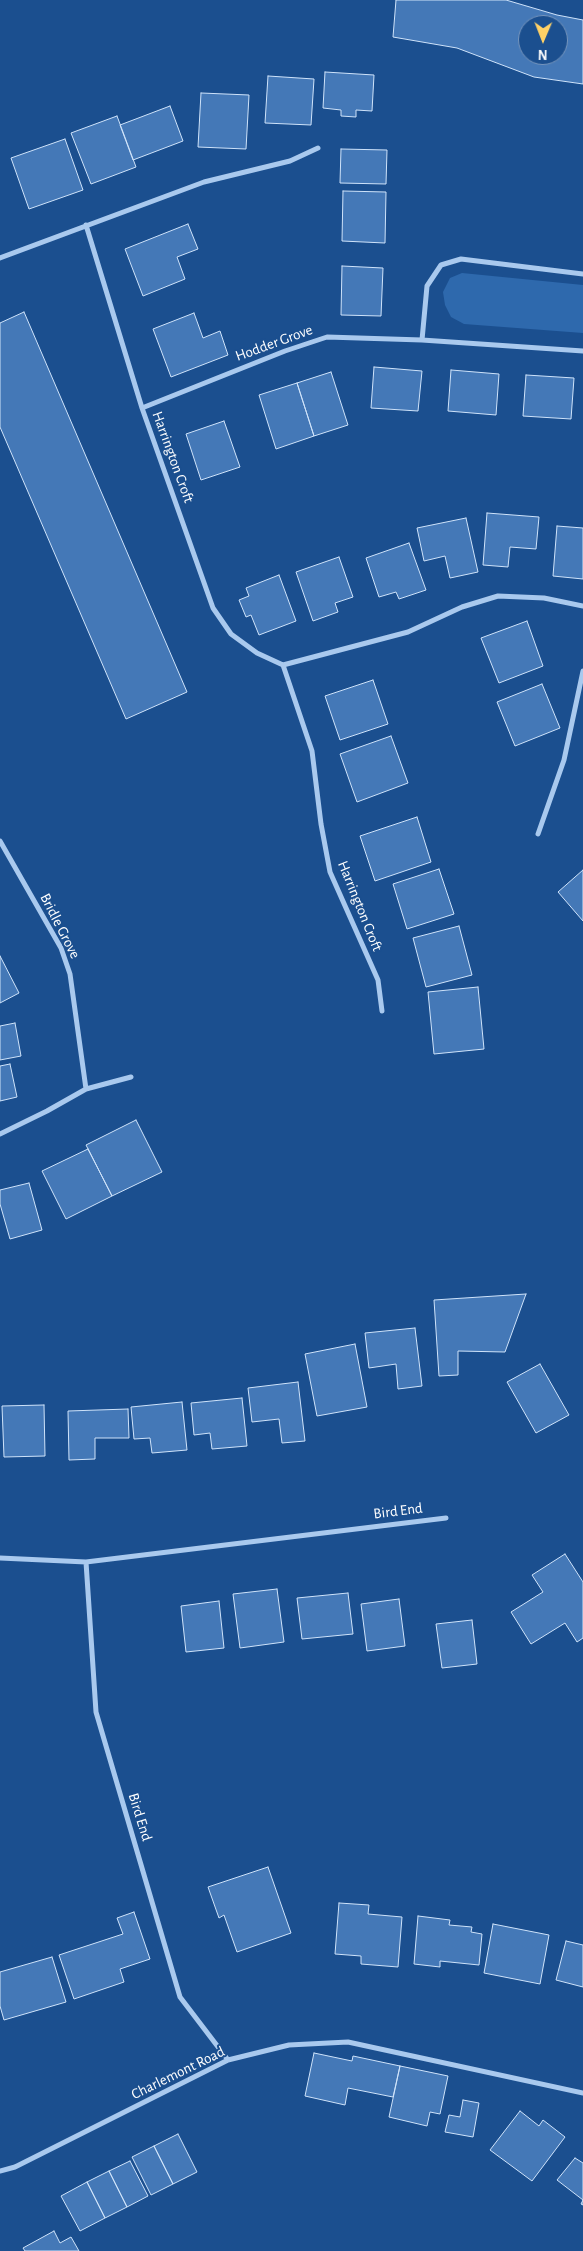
<!DOCTYPE html>
<style>
body{margin:0}
#map{position:relative;width:583px;height:2251px;overflow:hidden;background:#1b4f8f;font-family:"Alegreya Sans",sans-serif}
canvas{display:block}
.north{position:absolute;left:518px;top:15px;width:50px;height:50px;box-sizing:border-box;background:#1b4f8f;border:1px solid #7695bc;border-radius:50%;rotate:181deg;font-size:14px;font-weight:700;line-height:20px;text-align:center;color:#fff}
.north::after{content:'';display:block;margin:auto;width:18px;height:22px;background:#ffd166;clip-path:polygon(50% 0,100% 100%,50% 72%,0 100%)}
</style>
<div id="map">
<canvas width="583" height="2251"></canvas>
<div class="north">N</div>
</div>
<script>
const ctx = document.querySelector('canvas').getContext('2d');
ctx.lineJoin = 'round';
function fillPath(path, color) {
  ctx.fillStyle = color;
  ctx.fill(path, 'evenodd');
}
function poly(rows) {
  const path = new Path2D();
  for (const r of rows) {
    path.moveTo(r[0], r[1]);
    for (let i = 2; i < r.length; i += 2) path.lineTo(r[i], r[i + 1]);
  }
  return path;
}
function stroke(path, color, width, dash) {
  ctx.strokeStyle = color;
  ctx.lineWidth = width;
  ctx.lineCap = dash ? 'butt' : 'round';
  ctx.setLineDash(dash || []);
  ctx.stroke(path);
}
function write(font, color, halo, rows, align = 'center') {
  ctx.font = font + ' "Alegreya Sans",sans-serif';
  ctx.lineWidth = 4;
  ctx.setLineDash([]);
  ctx.textBaseline = 'middle';
  ctx.strokeStyle = halo;
  ctx.fillStyle = color;
  for (const [text, x, y, turn = 0] of rows) {
    ctx.save();
    ctx.translate(x, y);
    ctx.rotate((+turn || 0) * Math.PI / 180);
    ctx.textAlign = isNaN(turn) ? turn : align;
    if (halo) ctx.strokeText(text, 0, 0);
    ctx.fillText(text, 0, 0);
    ctx.restore();
  }
}
const green = poly([
 [462,273,583,285,583,333,464,324,451,317,445,305,443,292,450,278]
]);
const building = poly([
 [396,0,506,0,557,15,583,20,583,84,534,77,457,48,393,37,396,0],
 [528,25,558,25,558,55,528,55,528,25],
 [325,72,374,75,372,111,356,110,356,117,341,116,341,110,323,108,325,72],
 [268,76,314,79,311,125,265,123,268,76],
 [201,93,249,95,246,149,198,147,201,93],
 [170,106,183,141,133,160,120,125,170,106],
 [117,116,136,167,91,184,71,133,117,116],
 [65,139,83,190,29,209,11,158,65,139],
 [341,149,387,150,386,184,340,183,341,149],
 [343,191,386,192,385,243,342,241,343,191],
 [188,224,198,249,177,257,185,279,143,296,125,249,188,224],
 [342,266,383,268,381,316,341,315,342,266],
 [24,312,187,692,126,719,0,427,0,323,24,312],
 [194,313,203,338,220,331,228,355,171,377,153,329,194,313],
 [374,367,422,371,418,411,371,408,374,367],
 [451,370,499,374,496,415,448,411,451,370],
 [331,372,348,425,314,436,297,383,331,372],
 [526,375,574,378,571,419,523,416,526,375],
 [297,383,314,436,276,449,259,395,297,383],
 [224,421,240,467,201,480,186,434,224,421],
 [487,513,539,517,536,549,510,547,508,567,483,565,487,513],
 [466,518,478,572,450,578,445,556,424,561,417,528,466,518],
 [557,526,583,528,583,579,553,576,557,526],
 [409,543,426,590,399,599,396,592,379,597,366,558,409,543],
 [339,557,353,597,335,603,338,612,313,621,296,572,339,557],
 [279,575,296,621,259,635,251,615,246,617,239,600,249,596,246,588,279,575],
 [527,621,543,666,499,683,481,638,527,621],
 [373,680,388,724,340,740,325,696,373,680],
 [542,684,560,728,515,746,497,702,542,684],
 [391,736,408,783,357,802,340,754,391,736],
 [417,817,431,862,375,881,360,836,417,817],
 [439,869,454,914,407,929,393,884,439,869],
 [583,870,583,921,558,892,583,870],
 [459,926,472,975,426,987,413,938,459,926],
 [0,956,19,993,0,1003,0,956],
 [478,987,484,1049,434,1054,428,992,478,987],
 [15,1023,21,1056,0,1060,0,1026,15,1023],
 [10,1064,17,1097,0,1101,0,1066,10,1064],
 [136,1120,162,1172,112,1196,86,1145,136,1120],
 [88,1149,112,1196,66,1219,42,1171,88,1149],
 [29,1183,42,1230,10,1239,0,1204,0,1190,29,1183],
 [526,1294,505,1352,458,1351,458,1375,439,1376,434,1300,526,1294],
 [415,1328,422,1386,398,1389,396,1364,369,1368,365,1333,415,1328],
 [355,1344,367,1407,317,1416,305,1354,355,1344],
 [540,1364,569,1415,536,1433,507,1382,540,1364],
 [298,1382,305,1441,282,1443,279,1419,252,1422,248,1388,298,1382],
 [242,1398,247,1446,212,1449,210,1433,194,1435,191,1403,242,1398],
 [182,1402,187,1450,152,1453,150,1438,134,1439,131,1407,182,1402],
 [44,1405,45,1456,4,1457,2,1406,44,1405],
 [128,1409,129,1438,95,1438,95,1459,69,1460,68,1411,128,1409],
 [565,1554,583,1582,583,1638,577,1642,565,1623,531,1644,511,1612,543,1592,532,1575,565,1554],
 [277,1589,284,1642,240,1648,233,1594,277,1589],
 [348,1593,353,1634,302,1639,297,1598,348,1593],
 [399,1599,405,1646,367,1651,361,1604,399,1599],
 [219,1601,224,1648,186,1652,181,1606,219,1601],
 [472,1620,477,1664,442,1668,436,1624,472,1620],
 [268,1867,291,1933,237,1952,224,1915,219,1918,208,1887,268,1867],
 [339,1903,369,1905,368,1914,402,1917,398,1967,361,1964,361,1956,335,1954,339,1903],
 [134,1912,150,1959,120,1969,124,1982,74,1999,59,1955,123,1934,117,1918,134,1912],
 [418,1916,450,1920,449,1925,472,1927,471,1932,482,1934,479,1965,440,1961,440,1967,414,1964,418,1916],
 [493,1924,549,1935,540,1984,484,1973,493,1924],
 [566,1941,583,1945,583,1987,556,1980,566,1941],
 [52,1957,66,2002,4,2020,0,2006,0,1972,52,1957],
 [314,2053,352,2061,353,2056,400,2066,393,2097,348,2088,345,2105,305,2096,314,2053],
 [400,2066,448,2076,440,2114,430,2112,427,2126,389,2117,400,2066],
 [463,2100,479,2103,473,2137,445,2132,449,2115,460,2117,463,2100],
 [520,2111,539,2126,543,2120,565,2137,532,2181,490,2150,520,2111],
 [178,2134,197,2172,173,2184,154,2146,178,2134],
 [154,2146,173,2184,151,2195,132,2157,154,2146],
 [575,2158,583,2163,583,2205,581,2204,583,2200,557,2180,575,2158],
 [130,2161,148,2196,127,2207,109,2171,130,2161],
 [109,2171,127,2207,105,2218,87,2182,109,2171],
 [87,2182,105,2218,80,2231,61,2196,87,2182],
 [54,2231,60,2243,71,2237,79,2251,25,2251,23,2248,54,2231]
]);
const street = poly([
 [86,225,142,408,213,608,231,634,257,653,283,665,408,632,462,607,498,596,544,598,583,606],
 [0,258,204,182,290,161,318,148],
 [422,340,427,286,441,265,461,259,583,274],
 [142,408,285,351,327,337,422,340,583,351],
 [283,665,312,751,321,824,330,872,378,980,382,1011],
 [538,834,564,760,583,671],
 [0,841,61,948,70,974,86,1089],
 [0,1134,47,1111,86,1089,131,1077],
 [0,1558,86,1562,446,1518],
 [86,1562,96,1712,180,1997,228,2060],
 [0,2171,15,2167,228,2060,289,2045,348,2042,583,2093]
]);
const streetNames = [
 ["Hodder Grove",274,343,-20],
 ["Harrington Croft",173,457,70],
 ["Harrington Croft",360,906,68],
 ["Bridle Grove",60,926,63],
 ["Bird End",398,1511,-7],
 ["Bird End",140,1817,73],
 ["Charlemont Road",178,2073,-26]
];
fillPath(green, '#2e69ad');
fillPath(building, '#4478b7');
stroke(building, '#cfe3fa', 1);
stroke(street, '#a9c9ee', 5);
write('15px', '#fff', '#1b4f8f', streetNames);
</script>
